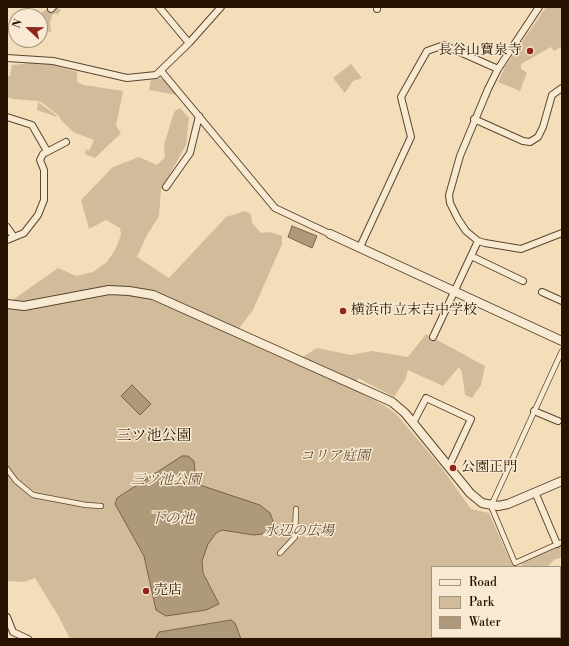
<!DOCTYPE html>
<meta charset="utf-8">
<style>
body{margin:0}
#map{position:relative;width:569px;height:646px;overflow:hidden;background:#f4deba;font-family:"Libre Bodoni",serif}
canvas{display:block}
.frame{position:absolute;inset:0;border:8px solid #271200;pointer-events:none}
.legend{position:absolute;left:431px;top:566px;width:130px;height:72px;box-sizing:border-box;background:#f8ead2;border:1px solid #a4947e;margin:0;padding:5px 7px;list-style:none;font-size:12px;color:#271200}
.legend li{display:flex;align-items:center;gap:8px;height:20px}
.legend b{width:20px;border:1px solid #a4947e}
.north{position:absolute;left:8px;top:8px;width:40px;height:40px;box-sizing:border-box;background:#f8ead2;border:1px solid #a4947e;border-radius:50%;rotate:292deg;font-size:11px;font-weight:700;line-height:16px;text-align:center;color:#271200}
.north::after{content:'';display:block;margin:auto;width:14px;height:18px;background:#8f2418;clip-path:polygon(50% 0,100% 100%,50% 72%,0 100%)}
</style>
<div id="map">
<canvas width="569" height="646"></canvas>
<div class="frame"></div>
<ul class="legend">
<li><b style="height:5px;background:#f8ead2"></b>Road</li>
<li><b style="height:11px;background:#d1bb9a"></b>Park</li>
<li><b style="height:11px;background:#ae997b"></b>Water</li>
</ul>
<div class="north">N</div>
</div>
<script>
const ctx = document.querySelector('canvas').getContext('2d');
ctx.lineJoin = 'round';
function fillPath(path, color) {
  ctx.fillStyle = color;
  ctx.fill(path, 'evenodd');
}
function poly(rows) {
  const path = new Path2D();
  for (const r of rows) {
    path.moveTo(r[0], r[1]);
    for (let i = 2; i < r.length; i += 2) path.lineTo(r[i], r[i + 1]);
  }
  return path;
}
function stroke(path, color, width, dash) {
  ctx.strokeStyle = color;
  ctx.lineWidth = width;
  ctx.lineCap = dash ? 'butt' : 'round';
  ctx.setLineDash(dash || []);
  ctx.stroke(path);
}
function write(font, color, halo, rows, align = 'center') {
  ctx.font = font + ' "Libre Bodoni","Noto Serif JP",serif';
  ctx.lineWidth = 3;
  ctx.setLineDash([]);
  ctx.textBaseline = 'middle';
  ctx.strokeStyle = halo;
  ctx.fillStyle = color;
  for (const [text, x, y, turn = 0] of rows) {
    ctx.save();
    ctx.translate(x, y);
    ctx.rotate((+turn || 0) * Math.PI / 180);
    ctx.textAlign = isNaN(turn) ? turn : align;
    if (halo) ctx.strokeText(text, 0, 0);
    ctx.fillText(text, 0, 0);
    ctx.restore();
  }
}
const green = poly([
 [56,7,61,10,58,14,53,14,50,22,51,32,40,30,40,16,31,16,40,14,48,8,52,12],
 [546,7,562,7,561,47,554,51,551,47,521,64,521,69,527,73,520,91,498,82,505,67],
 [16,19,14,29,16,31,16,40,11,39,13,20],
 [32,63,47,63,77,72,77,82,84,85,123,91,116,126,121,133,95,158,85,154,86,149,89,151,94,140,73,132,61,120,59,116,44,104,38,101,13,99,7,97,7,76,10,76,12,65],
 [351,64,362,78,353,81,345,93,333,78],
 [159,78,164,80,177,95,149,90,151,80],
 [38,102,56,115,57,117,37,110],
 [180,108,189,118,186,145,161,190,159,216,147,235,137,257,169,278,226,217,245,211,251,214,252,223,261,233,270,232,282,236,282,244,253,310,233,336,293,363,317,348,351,355,372,351,408,357,426,334,485,366,481,385,472,398,465,395,462,372,459,367,443,386,408,370,405,380,394,397,358,378,354,389,390,409,397,415,441,467,471,509,489,513,513,567,432,567,432,637,545,637,546,639,70,639,59,617,35,578,24,582,7,581,7,304,58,268,76,276,93,272,107,262,115,250,121,235,120,228,106,220,89,229,81,200,113,167,139,157,157,165,165,157,164,145,174,112],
 [562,545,562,558,555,559,547,567,520,567,523,563,538,555]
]);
const water = poly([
 [292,226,317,236,312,248,288,237,292,226],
 [132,385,151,404,140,415,121,396,132,385],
 [182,456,188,456,194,461,196,481,200,485,260,505,270,513,273,521,270,530,262,534,254,535,222,530,216,533,208,544,202,561,203,573,219,604,206,610,166,616,156,610,144,556,115,504,117,498,182,456],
 [231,620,235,623,241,639,155,639,159,632,231,620]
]);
const pedestrian = poly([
 [562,351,491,506,515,563,562,542],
 [7,469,16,481,33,495,86,505,101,506],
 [280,553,295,537,296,509]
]);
const minor = poly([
 [159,7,189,43],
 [377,7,377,9],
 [539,7,498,69,488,89,460,156,449,195,450,203,458,219,466,231,478,241,485,243,521,249,562,233],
 [51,9,53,7],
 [7,58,53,61,127,78,156,75,189,43,221,7],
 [161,71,275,208,330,234],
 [7,117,32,125,47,151],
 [474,119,523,141,530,142,538,137,543,127,552,95,562,88],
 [166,187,190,153,199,116],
 [7,227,14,237],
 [7,240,24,233,38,215,44,200,44,170,40,160,43,154,66,142],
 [360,247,411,137,401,97,427,51,444,45,498,69],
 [471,256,523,281],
 [542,292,562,301],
 [433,337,478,241],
 [534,411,558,421],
 [413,423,426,398,471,419,449,466],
 [535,492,557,544],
 [7,617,13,632,28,639]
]);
const tertiary = poly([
 [330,234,562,341],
 [7,304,24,306,109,290,129,291,153,295,392,402,405,413,470,493,482,503,498,506,508,504,562,481]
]);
const markers = [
 [530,51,4,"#8f2418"],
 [343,311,4,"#8f2418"],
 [453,468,4,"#8f2418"],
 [146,591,4,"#8f2418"]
];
const poiNames = [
 ["長谷山寶泉寺",522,51,"right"],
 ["横浜市立末吉中学校",351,311],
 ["公園正門",461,468],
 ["売店",154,591]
];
const parkNames = [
 ["コリア庭園",335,457],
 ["三ツ池公園",166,481],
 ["水辺の広場",299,532]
];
const neighbourhoodNames = [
 ["三ツ池公園",154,436]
];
const waterNames = [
 ["下の池",172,519]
];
fillPath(green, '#d1bb9a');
fillPath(water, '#ae997b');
stroke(water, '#78634a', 1);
stroke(pedestrian, '#5a452e', 6);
stroke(minor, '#5a452e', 8);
stroke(tertiary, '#5a452e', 10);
stroke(pedestrian, '#f8ead2', 4.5);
stroke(minor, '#f8ead2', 6);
stroke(tertiary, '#f8ead2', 8);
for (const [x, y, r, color] of markers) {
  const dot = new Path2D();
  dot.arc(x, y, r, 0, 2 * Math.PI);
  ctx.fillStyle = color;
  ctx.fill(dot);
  stroke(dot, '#f8ead2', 1.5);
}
write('14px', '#271200', '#f8ead2', poiNames, 'left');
write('italic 14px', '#624d36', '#f8ead2', parkNames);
write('15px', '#271200', '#f8ead2', neighbourhoodNames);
write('italic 15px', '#644f37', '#f8ead2', waterNames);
</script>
